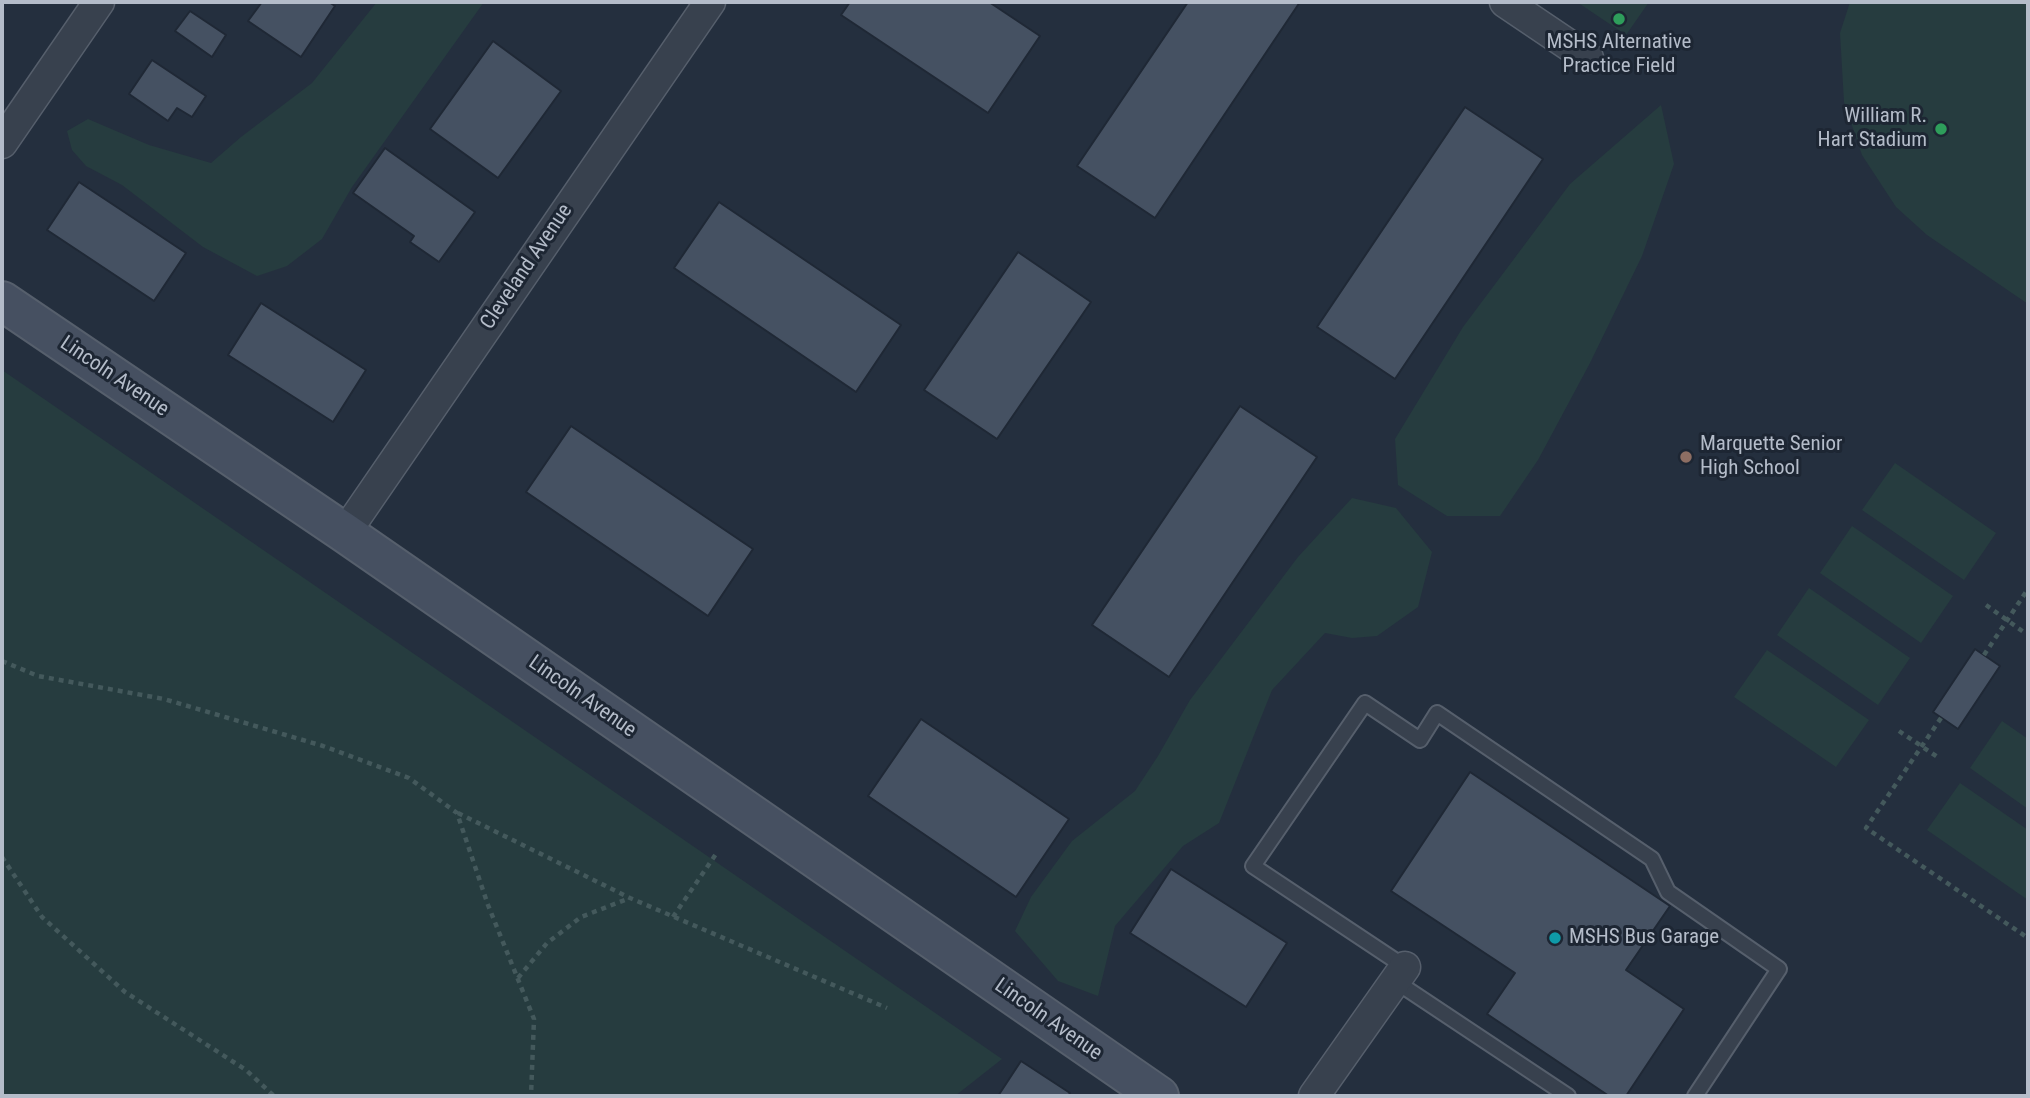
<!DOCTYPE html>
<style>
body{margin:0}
#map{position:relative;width:2030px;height:1098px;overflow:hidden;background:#242f3e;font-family:"Roboto Condensed",sans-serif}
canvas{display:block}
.frame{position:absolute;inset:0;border:4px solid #b4bcc9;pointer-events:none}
</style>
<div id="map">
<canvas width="2030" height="1098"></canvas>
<div class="frame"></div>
</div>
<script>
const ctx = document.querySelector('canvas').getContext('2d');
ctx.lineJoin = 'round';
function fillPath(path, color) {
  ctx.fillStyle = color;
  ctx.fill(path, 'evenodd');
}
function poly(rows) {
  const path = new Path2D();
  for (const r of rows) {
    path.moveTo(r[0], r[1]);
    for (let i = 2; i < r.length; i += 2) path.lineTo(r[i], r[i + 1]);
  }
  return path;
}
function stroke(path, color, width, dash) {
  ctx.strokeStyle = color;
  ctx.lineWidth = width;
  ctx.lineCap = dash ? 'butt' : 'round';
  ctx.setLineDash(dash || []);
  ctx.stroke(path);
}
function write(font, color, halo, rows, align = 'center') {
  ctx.font = font + ' "Roboto Condensed",sans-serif';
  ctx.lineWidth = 6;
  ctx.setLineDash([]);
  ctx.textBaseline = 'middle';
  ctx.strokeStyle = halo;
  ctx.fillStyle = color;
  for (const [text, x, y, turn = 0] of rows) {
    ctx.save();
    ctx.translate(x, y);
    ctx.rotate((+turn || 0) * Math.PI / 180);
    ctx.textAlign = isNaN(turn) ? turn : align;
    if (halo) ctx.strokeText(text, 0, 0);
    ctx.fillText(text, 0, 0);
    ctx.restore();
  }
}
const green = poly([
 [377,2,484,2,352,187,322,239,287,266,257,276,203,247,122,185,86,166,72,150,67,131,88,119,149,145,211,163,241,137,312,83],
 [1577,2,1649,2,1626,35],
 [1850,2,2028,2,2028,304,1927,235,1896,207,1862,155,1844,102,1840,33],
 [1661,105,1674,164,1642,256,1590,363,1538,460,1500,516,1447,516,1398,485,1395,439,1463,327,1570,184],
 [2,370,1002,1059,955,1096,2,1096],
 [1895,463,1996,533,1964,580,1862,510],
 [1352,498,1396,508,1432,552,1418,607,1377,636,1352,638,1325,633,1272,690,1219,823,1183,846,1115,926,1098,996,1058,981,1015,931,1031,897,1072,841,1135,791,1158,756,1190,700,1298,557],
 [1852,526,1953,596,1921,643,1820,573],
 [1809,588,1910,658,1878,705,1777,635],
 [1767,650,1869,720,1836,767,1734,697],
 [2002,721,2028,739,2028,809,1970,768],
 [1960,783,2028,830,2028,900,1927,830]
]);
const building = poly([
 [262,2,329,2,335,6,301,57,248,21,262,2],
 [850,2,989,2,1040,36,988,113,841,15,850,2],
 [1188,2,1300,2,1155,218,1077,166,1188,2],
 [190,11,226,35,212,57,175,31,190,11],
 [493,41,561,91,498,178,430,129,493,41],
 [152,60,206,96,192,117,177,108,168,121,129,94,152,60],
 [1465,107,1543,159,1395,379,1317,327,1465,107],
 [385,148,475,212,439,262,410,242,414,236,353,193,385,148],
 [79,182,186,253,154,301,47,230,79,182],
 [719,202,901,325,856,392,674,268,719,202],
 [1018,252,1091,302,997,439,924,390,1018,252],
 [261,303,366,370,333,422,228,355,261,303],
 [1240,406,1317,457,1169,677,1092,625,1240,406],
 [571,426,753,549,708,616,526,492,571,426],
 [1975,649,2000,666,1958,729,1933,712,1975,649],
 [921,719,1069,819,1016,897,868,796,921,719],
 [1470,772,1670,906,1626,970,1684,1009,1626,1096,1609,1096,1487,1014,1515,973,1391,891,1470,772],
 [1171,869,1287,943,1246,1007,1130,933,1171,869],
 [1021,1061,1070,1093,1068,1096,998,1096,1021,1061]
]);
const path = poly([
 [1986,605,2025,633],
 [1984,655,2028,589],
 [2,661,38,676,164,699,323,746,409,778,457,813,488,905,534,1019,531,1096],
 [1941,718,1866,828,2028,938],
 [1899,731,1939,758],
 [458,813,630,898,887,1008],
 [2,857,42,917,125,992,246,1070,274,1096],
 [673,917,718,851],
 [518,978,547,943,581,917,630,898]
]);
const lane = poly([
 [1405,967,1253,866,1365,703,1420,740,1437,713,1652,859,1668,892,1779,969,1695,1096],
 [1395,981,1568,1096]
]);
const street = poly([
 [1505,2,1588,58],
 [2,143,99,2],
 [345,533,710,2],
 [1314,1096,1405,967]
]);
const secondary = poly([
 [2,301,345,533,1159,1096]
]);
const markers = [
 [1619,19,7,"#2e9e5b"],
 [1941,129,7,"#2e9e5b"],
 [1686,457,7,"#8d6e63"],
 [1555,938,7,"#0f9aa8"]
];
const poiNames = [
 ["MSHS Alternative",1619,43,"center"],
 ["Practice Field",1619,67,"center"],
 ["William R.",1927,117,"right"],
 ["Hart Stadium",1927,141,"right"],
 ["Marquette Senior",1700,445],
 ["High School",1700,469],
 ["MSHS Bus Garage",1569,938]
];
const streetNames = [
 ["Cleveland Avenue",527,267,-56],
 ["Lincoln Avenue",114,377,34],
 ["Lincoln Avenue",582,697,35],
 ["Lincoln Avenue",1048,1020,35]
];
fillPath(green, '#263c3f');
fillPath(building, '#455162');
stroke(building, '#1f2835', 2);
stroke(lane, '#565f6c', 18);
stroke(street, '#565f6c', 33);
stroke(secondary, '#565f6c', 42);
stroke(path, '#44595c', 4.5, [5, 5]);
stroke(lane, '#38414e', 14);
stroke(street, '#38414e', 30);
stroke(secondary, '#465061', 38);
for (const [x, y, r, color] of markers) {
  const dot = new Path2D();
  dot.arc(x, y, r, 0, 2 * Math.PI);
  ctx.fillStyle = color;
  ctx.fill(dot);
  stroke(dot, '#1d2633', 2.5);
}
write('21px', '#b4bcc9', '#1d2633', poiNames, 'left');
write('21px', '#b4bcc9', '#1d2633', streetNames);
</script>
